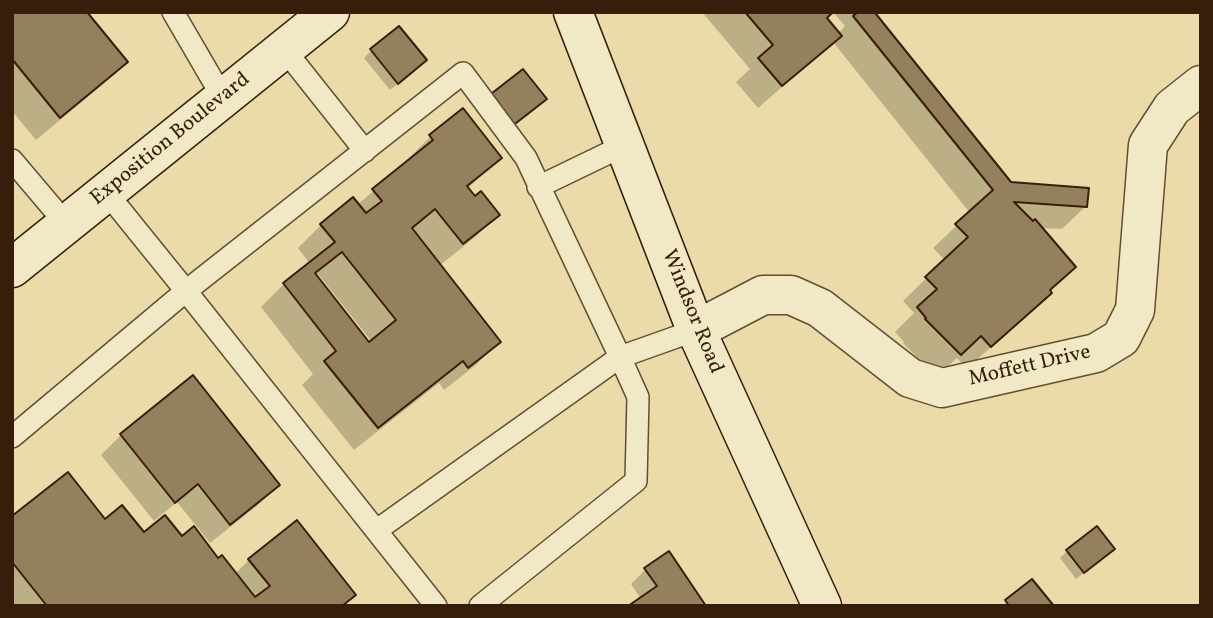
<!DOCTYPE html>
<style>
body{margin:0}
#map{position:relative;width:1213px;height:618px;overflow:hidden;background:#eadba8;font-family:Vollkorn,serif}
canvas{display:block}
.frame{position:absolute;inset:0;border:14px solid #371e0a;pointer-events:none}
</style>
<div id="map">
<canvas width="1213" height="618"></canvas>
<div class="frame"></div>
</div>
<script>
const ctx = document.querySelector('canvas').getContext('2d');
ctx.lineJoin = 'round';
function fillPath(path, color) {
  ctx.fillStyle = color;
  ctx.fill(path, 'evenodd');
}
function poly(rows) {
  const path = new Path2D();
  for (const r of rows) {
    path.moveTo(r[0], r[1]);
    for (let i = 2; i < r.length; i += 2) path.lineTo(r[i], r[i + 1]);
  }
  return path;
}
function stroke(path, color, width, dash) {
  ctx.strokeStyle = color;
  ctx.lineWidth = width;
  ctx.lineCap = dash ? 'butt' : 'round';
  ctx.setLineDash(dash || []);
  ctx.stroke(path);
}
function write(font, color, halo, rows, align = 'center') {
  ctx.font = font + ' Vollkorn,serif';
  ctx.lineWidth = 7;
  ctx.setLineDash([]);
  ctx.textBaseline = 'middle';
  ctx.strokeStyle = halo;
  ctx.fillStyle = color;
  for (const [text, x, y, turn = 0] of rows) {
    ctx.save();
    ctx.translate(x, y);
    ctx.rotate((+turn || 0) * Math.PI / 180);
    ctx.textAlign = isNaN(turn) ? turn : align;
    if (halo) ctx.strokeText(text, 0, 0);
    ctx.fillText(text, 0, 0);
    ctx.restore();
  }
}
const shadow = poly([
 [12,12,125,62,102,85,36,140,12,111],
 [702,12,832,12,825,19,838,34,845,26,833,12,880,12,875,16,1010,183,1086,206,1062,229,1040,228,1073,267,1027,316,967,368,957,358,936,377,903,343,904,342,895,332,914,313,903,301,945,260,933,248,970,213,833,42,758,108,736,82,750,69],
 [372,50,418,68,390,90,364,58],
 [430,137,500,158,467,189,474,198,498,215,474,238,439,266,499,342,476,365,444,390,439,383,354,450,302,385,313,374,261,307,284,284,310,264,298,248,321,225,357,205,408,162,407,160],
 [318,274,372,342,368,345,315,276],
 [121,435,278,485,258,505,210,543,177,502,154,521,101,455],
 [12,519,104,521,144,534,181,538,235,574,249,560,354,594,343,606,12,606],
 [1067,551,1105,556,1076,579,1060,558],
 [646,569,704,606,641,599,631,584]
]);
const building = poly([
 [12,12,87,12,128,62,60,118,12,59,12,12],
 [745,12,833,12,827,18,842,36,782,86,758,58,773,45,745,12],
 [858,12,878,12,876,14,1011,182,1089,188,1087,207,1014,202,1033,221,1035,219,1076,267,1050,290,1052,293,991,347,981,336,961,355,925,319,926,318,917,307,937,289,925,277,968,237,955,224,993,190,853,16,858,12],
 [399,26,427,60,398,84,370,49,399,26],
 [523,69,547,99,511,127,487,97,523,69],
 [463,108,502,158,467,186,475,196,481,191,500,215,463,244,435,209,412,228,501,342,468,368,463,361,378,428,324,361,336,351,283,283,335,242,320,224,353,197,366,213,382,201,372,189,433,140,429,135,463,108],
 [342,252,396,320,369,342,315,273,342,252],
 [193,375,280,485,230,525,198,484,175,503,120,434,193,375],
 [68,472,105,519,122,505,144,532,165,515,182,536,194,526,218,558,222,555,255,597,270,586,248,559,297,520,356,595,342,606,47,606,12,562,12,516,68,472],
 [1097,526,1115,549,1084,573,1066,550,1097,526],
 [669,551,706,606,628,606,657,586,644,568,669,551],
 [1032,579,1054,606,1009,606,1005,600,1032,579]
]);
const lane = poly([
 [173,12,223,98],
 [284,49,365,151],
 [12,160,67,225],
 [538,187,625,145],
 [12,437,186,291,106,192],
 [377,530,620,357,526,158,463,73,186,291,436,606],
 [480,606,636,481,638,397,620,357,696,330]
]);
const street = poly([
 [696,330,763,295,791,295,820,308,910,378,942,388,1096,353,1121,338,1135,310,1148,145,1172,108,1201,85]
]);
const secondary = poly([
 [573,12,696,330,822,606],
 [12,268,330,12]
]);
const streetNames = [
 ["Exposition Boulevard",171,140,-39],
 ["Windsor Road",691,312,68],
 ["Moffett Drive",1030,367,-13]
];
fillPath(shadow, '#0003');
fillPath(building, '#94805c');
stroke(building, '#371e0a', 2);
stroke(lane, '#644d32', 24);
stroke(street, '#644d32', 41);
stroke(secondary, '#371e0a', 41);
stroke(lane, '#f1e8c6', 21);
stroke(street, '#f1e8c6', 38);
stroke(secondary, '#f1e8c6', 38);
write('21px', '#371e0a', '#f1e8c6', streetNames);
</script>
